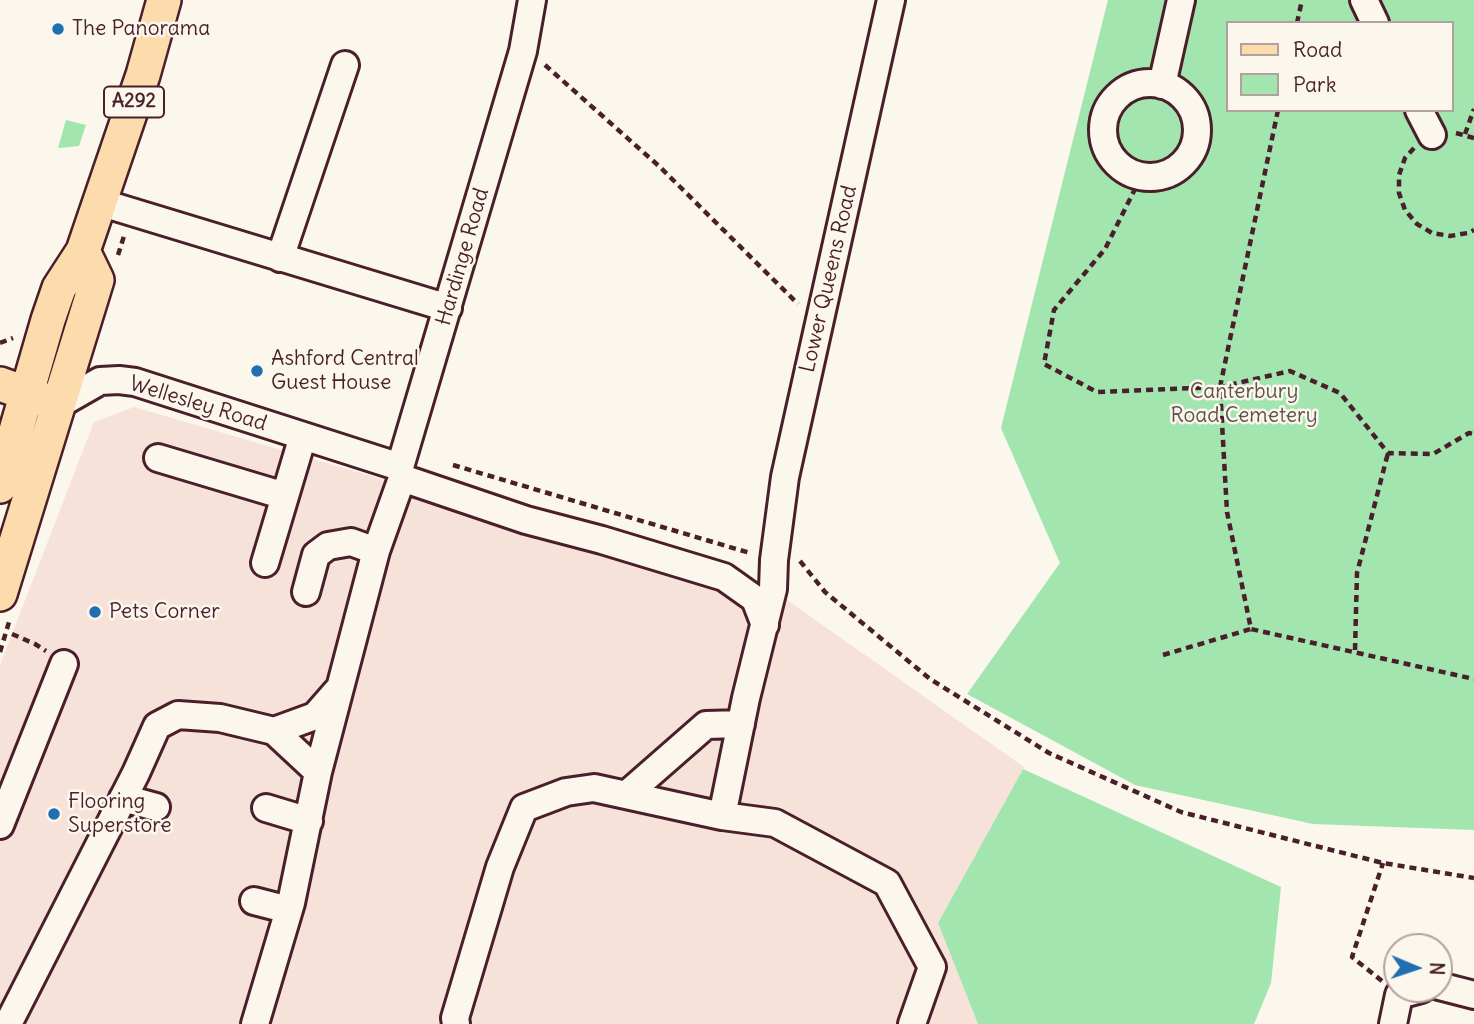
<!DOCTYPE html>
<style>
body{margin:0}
#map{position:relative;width:1474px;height:1024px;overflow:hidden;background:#fbf7ec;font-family:Delius,sans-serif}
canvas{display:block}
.legend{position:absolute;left:1226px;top:21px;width:228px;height:91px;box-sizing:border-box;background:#fbf7ec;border:2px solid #b4a19f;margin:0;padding:9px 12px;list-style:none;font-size:21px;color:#4a1f2b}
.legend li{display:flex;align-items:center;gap:14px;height:35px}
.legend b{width:35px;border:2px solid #b4a19f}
.north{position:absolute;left:1383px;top:933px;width:70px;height:70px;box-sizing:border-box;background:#fbf7ec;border:2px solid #b4a19f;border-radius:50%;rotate:92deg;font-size:19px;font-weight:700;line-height:28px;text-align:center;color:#4a1f2b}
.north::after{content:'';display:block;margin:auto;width:24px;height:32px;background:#1f6fb2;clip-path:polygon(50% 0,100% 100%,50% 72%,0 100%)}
</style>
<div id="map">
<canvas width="1474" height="1024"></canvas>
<ul class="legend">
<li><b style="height:9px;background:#fcdcac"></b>Road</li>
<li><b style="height:19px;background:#a2e5af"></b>Park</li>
</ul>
<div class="north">N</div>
</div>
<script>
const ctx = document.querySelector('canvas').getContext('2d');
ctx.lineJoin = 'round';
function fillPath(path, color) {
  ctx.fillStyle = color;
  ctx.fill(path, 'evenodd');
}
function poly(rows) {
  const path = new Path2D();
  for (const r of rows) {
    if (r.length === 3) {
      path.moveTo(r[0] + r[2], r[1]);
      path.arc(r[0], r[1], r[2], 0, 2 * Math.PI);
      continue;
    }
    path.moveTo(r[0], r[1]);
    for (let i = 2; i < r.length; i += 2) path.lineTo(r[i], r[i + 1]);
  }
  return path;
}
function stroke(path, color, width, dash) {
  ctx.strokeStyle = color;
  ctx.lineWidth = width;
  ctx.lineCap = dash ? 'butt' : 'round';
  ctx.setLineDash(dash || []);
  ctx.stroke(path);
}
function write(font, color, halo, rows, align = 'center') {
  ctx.font = font + ' Delius,sans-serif';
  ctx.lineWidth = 5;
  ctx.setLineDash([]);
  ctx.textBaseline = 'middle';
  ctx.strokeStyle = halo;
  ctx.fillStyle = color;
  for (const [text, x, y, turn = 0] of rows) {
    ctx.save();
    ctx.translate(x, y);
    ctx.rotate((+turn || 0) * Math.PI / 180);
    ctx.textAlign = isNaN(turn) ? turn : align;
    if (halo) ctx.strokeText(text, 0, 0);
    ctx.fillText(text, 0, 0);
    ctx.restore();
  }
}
const built = poly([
 [134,407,780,595,1024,767,938,923,978,1024,0,1024,0,665,94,422]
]);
const green = poly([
 [1108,0,1474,0,1474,830,1313,824,1135,785,967,694,1060,563,1001,428],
 [1227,23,1451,23,1451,110,1227,110],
 [66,120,86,125,79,146,58,148],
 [1023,769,1281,887,1271,983,1254,1024,978,1024,938,923]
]);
const path = poly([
 [1297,23,1302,0],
 [545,65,660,167,798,304],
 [1278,110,1220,387,1227,512,1251,629,1474,679],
 [1456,133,1474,138],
 [1465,134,1474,109],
 [1414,148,1405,158,1399,175,1399,193,1405,210,1417,224,1432,233,1450,236,1468,233,1474,230],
 [1141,177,1105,249,1054,310,1044,364,1097,392,1220,387,1290,371,1340,393,1388,453,1433,454,1469,433,1474,434],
 [118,255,124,236],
 [0,343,13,338],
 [453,465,750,553],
 [800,561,825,592,930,679,1049,753,1181,812,1383,863,1474,878],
 [12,634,35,644,46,651],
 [1355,650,1357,573,1388,453],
 [0,652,9,622],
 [1163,655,1251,629],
 [1382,981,1352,957,1383,863]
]);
const minor = poly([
 [891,0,785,477,774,560,773,589,746,698,722,816,775,823,887,883,932,967,912,1024],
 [1364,0,1375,23],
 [1150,130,47],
 [1162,85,1181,0],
 [1419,110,1432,135],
 [99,202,448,308],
 [280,258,345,65],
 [58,405,100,381,119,380,135,382,400,467],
 [158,458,285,496],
 [402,478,526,520,602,540,724,577,755,599,765,625],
 [265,563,303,436],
 [306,592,316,555,328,546,351,542,376,551],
 [274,731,315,716,336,692],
 [626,795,706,725,741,724],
 [123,798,156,807],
 [266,808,309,821],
 [0,825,64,664],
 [254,901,289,910],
 [1439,986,1474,995],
 [8,1024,136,773,157,726,178,715,220,718,274,731,318,772],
 [255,1024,291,903,318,772,376,551,402,478,400,467,523,51,532,0],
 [456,1024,455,1018,500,867,524,808,566,792,594,788,722,816],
 [1393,1024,1399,995,1421,989]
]);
const major = poly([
 [0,384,50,402],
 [0,486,48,320,59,288,83,251,143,75,164,0],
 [0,594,97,280,83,251]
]);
const markers = [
 [58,29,7,"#1f6fb2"],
 [257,371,7,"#1f6fb2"],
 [95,612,7,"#1f6fb2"],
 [54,814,7,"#1f6fb2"]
];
const shields = [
 [134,102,60]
];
const shieldNames = [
 ["A292",134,102]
];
const poiNames = [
 ["The Panorama",72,29],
 ["Ashford Central",271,359],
 ["Guest House",271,383],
 ["Pets Corner",109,612],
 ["Flooring",68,802],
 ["Superstore",68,826]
];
const streetNames = [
 ["Hardinge Road",463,257,-74],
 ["Lower Queens Road",829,279,-77],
 ["Wellesley Road",198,404,17]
];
const parkNames = [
 ["Canterbury",1244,392],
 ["Road Cemetery",1244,416]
];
fillPath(built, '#f7e2da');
fillPath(green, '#a2e5af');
stroke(minor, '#4a1f2b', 32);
stroke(major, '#4a1f2b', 38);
stroke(path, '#4a1f2b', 4.5, [7, 5]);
stroke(minor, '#fbf7ec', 26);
stroke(major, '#fcdcac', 33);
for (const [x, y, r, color] of markers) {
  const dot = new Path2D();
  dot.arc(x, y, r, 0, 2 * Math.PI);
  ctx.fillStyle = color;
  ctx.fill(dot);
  stroke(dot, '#fbf7ec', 2.5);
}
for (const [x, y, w] of shields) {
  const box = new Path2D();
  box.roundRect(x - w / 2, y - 15.5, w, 31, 5);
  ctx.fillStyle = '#fbf7ec';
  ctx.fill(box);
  stroke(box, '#4a1f2b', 2);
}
write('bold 19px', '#4a1f2b', null, shieldNames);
write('21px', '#4a1f2b', '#fbf7ec', poiNames, 'left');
write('21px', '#4a1f2b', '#fbf7ec', streetNames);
write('21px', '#60504c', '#fbf7ec', parkNames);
</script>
